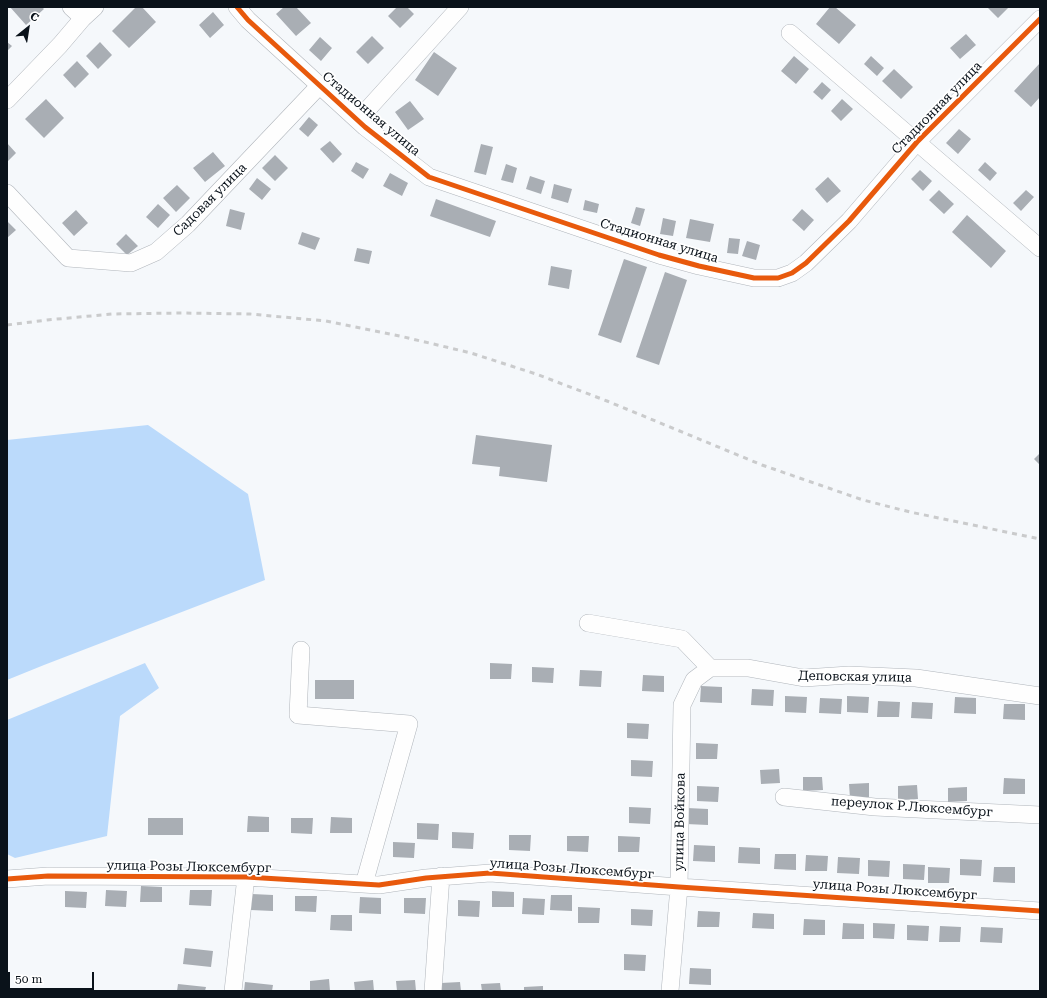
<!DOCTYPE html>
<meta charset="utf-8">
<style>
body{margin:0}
#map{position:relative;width:1047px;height:998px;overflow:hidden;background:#f5f8fb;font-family:"Roboto Serif",serif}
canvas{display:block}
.frame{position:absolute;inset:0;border:8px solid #0a121a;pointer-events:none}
.north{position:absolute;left:8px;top:8px;width:40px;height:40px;-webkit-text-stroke:3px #fff;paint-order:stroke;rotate:30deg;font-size:11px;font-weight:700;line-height:16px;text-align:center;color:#0a121a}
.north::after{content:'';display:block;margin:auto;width:14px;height:18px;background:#0a121a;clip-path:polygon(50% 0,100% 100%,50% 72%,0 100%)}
.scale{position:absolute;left:8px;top:972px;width:86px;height:18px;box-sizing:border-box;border:2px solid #0a121a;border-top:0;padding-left:5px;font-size:12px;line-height:14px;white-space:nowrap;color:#0a121a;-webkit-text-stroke:3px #fff;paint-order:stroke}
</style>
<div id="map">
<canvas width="1047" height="998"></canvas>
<div class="frame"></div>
<div class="north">С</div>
<div class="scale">50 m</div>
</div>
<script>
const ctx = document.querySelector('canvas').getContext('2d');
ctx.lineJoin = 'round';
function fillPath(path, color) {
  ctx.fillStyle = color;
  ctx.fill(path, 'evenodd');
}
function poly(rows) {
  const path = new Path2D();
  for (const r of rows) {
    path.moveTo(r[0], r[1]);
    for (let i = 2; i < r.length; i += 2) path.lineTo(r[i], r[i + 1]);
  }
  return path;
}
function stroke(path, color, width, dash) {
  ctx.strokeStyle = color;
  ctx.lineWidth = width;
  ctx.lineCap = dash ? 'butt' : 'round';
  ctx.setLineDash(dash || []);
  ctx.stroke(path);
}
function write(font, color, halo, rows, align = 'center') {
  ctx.font = font + ' "Roboto Serif",serif';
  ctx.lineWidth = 3.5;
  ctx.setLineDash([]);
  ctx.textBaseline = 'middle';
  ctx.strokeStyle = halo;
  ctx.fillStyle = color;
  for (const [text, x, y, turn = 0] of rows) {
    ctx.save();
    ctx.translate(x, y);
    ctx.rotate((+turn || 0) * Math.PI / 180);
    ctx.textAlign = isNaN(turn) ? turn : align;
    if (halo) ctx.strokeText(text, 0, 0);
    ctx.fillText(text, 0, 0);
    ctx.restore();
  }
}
const forest = poly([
 [148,425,248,494,265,580,44,665,7,680,7,440],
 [145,663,159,688,120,716,107,836,15,858,7,854,7,720]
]);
const building = poly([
 [10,7,42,7,44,9,26,25],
 [136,7,142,7,156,22,129,48,112,31],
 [284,7,296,7,311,23,296,36,276,14],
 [397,7,407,7,414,14,400,28,388,16],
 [830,7,835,7,856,25,839,44,816,24],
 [989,7,1009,7,998,18,988,8],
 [213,12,224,25,210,38,199,25],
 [966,34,976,45,960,59,950,48],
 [372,36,384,48,368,64,356,52],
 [320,37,332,48,321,61,309,50],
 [7,42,12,46,7,51],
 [100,42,112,55,98,69,86,56],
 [434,52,457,68,438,96,415,80],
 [794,56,809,69,796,84,781,71],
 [871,56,884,68,877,76,864,64],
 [77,61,89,74,75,88,63,75],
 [1040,63,1040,97,1031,107,1014,91],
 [894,69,913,87,901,99,882,81],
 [822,82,831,90,822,100,813,92],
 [46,99,64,118,44,138,25,119],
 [842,99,853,109,841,121,831,111],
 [410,101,424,119,408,130,395,112],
 [309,117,318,125,308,137,299,129],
 [959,129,971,139,958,154,946,143],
 [330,141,342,154,333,163,320,149],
 [7,143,16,153,7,162],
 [481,144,493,147,486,175,474,172],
 [213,152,225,166,205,182,193,168],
 [275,155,288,168,275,181,262,168],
 [356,162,369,169,363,179,351,171],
 [985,162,997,173,990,181,978,170],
 [506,164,517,168,513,183,501,180],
 [920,170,932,181,923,191,911,179],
 [390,173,408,183,402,196,383,186],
 [530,176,545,181,541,194,526,189],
 [828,177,841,191,827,203,815,189],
 [257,178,271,189,262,200,249,189],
 [554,184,572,189,568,203,551,198],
 [177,185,190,198,176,212,163,198],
 [939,190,954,204,944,214,929,200],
 [1026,190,1034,197,1021,211,1013,203],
 [436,199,496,221,490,237,430,216],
 [585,200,599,204,597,213,583,210],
 [158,204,170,215,158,228,146,217],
 [636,207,645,209,640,226,631,223],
 [230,209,245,213,241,230,226,226],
 [802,209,814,220,804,231,792,220],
 [76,210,88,223,74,236,62,223],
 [967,215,1006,251,991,268,952,232],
 [663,218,676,221,673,236,660,234],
 [690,219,714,224,710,242,686,238],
 [7,221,16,230,7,238],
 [302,232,320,238,315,250,298,244],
 [126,234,138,246,127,255,116,244],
 [729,238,740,239,738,254,727,253],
 [747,241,760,245,756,260,742,256],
 [357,248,372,251,369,264,354,261],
 [624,259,647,267,621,343,598,335],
 [551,266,572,270,569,289,548,285],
 [665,272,687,280,659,365,636,357],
 [476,435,552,445,547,482,499,476,500,467,472,464],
 [1040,453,1040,465,1034,459],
 [490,663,512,664,511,679,490,679],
 [532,667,554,668,553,683,532,682],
 [580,670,602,671,601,687,579,686],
 [643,675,664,676,664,692,642,691],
 [315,680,354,680,354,699,315,699],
 [701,686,722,687,722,703,700,702],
 [752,689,774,690,773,706,751,705],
 [785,696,807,697,806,713,785,712],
 [847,696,869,697,868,713,847,712],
 [955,697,976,698,976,714,954,713],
 [820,698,842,699,841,714,819,713],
 [878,701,900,702,899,717,877,717],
 [912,702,933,703,932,719,911,718],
 [1004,704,1025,704,1025,720,1003,719],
 [627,723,649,724,648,739,627,738],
 [696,743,718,744,717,759,696,759],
 [631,760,653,761,652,777,631,776],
 [779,769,780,783,761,784,760,770],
 [803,777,822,777,823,790,803,791],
 [1004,778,1025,779,1025,794,1003,794],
 [869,783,869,797,850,798,849,784],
 [917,785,918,799,898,800,898,786],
 [697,786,719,787,718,802,697,801],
 [967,787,967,801,948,802,948,788],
 [629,807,651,808,650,824,629,823],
 [687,808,708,809,708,825,686,824],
 [248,816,269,817,269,832,247,832],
 [331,817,352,818,352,833,330,833],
 [148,818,183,818,183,835,148,835],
 [291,818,313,818,312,834,291,833],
 [417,823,439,824,438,840,417,839],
 [452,832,474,833,473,849,452,848],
 [509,835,531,835,530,851,509,850],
 [567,836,589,836,588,852,567,851],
 [618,836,640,837,639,852,618,852],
 [393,842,415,843,414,858,393,857],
 [694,845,715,846,715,862,693,861],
 [739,847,760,848,760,864,738,863],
 [775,854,796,854,796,870,774,869],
 [806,855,828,856,827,871,805,871],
 [838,857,860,858,859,874,837,873],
 [960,859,982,860,981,876,960,875],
 [868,860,890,861,889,877,868,876],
 [903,864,925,865,924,880,903,879],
 [928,867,950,868,949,883,928,883],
 [994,867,1015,867,1015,883,993,882],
 [141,886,162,887,162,902,140,902],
 [106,890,127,891,126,907,105,906],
 [190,890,212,890,211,906,189,905],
 [65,891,87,892,86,908,65,907],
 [492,891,514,892,514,907,492,907],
 [252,894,273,895,273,911,251,910],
 [551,895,572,895,572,911,550,910],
 [295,896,317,896,316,912,295,911],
 [360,897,381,898,381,914,359,913],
 [404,898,426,898,425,914,404,913],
 [523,898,545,899,544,915,522,914],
 [458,900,480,901,479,917,458,916],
 [578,907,600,908,599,923,578,923],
 [631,909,653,910,652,926,631,925],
 [698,911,720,912,719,927,697,927],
 [753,913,774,914,774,929,752,928],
 [331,915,352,915,352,931,330,930],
 [804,919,825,920,825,935,803,935],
 [843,923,864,924,864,939,842,939],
 [873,923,895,924,894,939,873,938],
 [907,925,929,926,928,941,907,940],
 [940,926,961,927,960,942,939,942],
 [981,927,1003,928,1002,943,980,942],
 [185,948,213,951,211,967,183,964],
 [624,954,646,955,645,971,624,970],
 [690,968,711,969,711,985,689,984],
 [329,979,330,991,310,991,310,981],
 [373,980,374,991,355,991,354,982],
 [415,980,416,991,397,991,396,981],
 [245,982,273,985,272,991,244,991],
 [460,982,461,991,441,991,441,983],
 [500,983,501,991,482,991,481,984],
 [178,984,206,987,205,991,177,991],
 [543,986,543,991,524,991,524,987]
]);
const minor = poly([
 [71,7,83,18],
 [237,7,248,20,365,127,429,177,659,255,699,266,754,278,778,278,792,273,806,263,849,221,917,142,1040,19],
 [790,33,1040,248],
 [7,100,60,45,83,18,95,7],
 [358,120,460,7],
 [7,193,68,258,131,263,156,252,188,224,320,85],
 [588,623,682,639,710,668,748,668,804,678,849,675,916,678,1040,696],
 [301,650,298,715,409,724,364,884],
 [784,797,875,807,1040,815],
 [7,879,48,876,246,877,379,885,426,878,490,873,679,887,1040,911],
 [233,991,246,877],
 [433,991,441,876],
 [670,991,679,887,682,705,694,680,710,668]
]);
const rail = poly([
 [7,325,47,320,112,314,183,313,250,314,326,321,404,337,471,353,536,374,607,401,762,465,863,500,910,512,1040,539]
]);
const cycleway = poly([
 [237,7,248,20,365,127,429,177,659,255,699,266,754,278,778,278,792,273,806,263,849,221,917,142,1040,19],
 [7,879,48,876,246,877,379,885,426,878,490,873,679,887,1040,911]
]);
const streetNames = [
 ["Стадионная улица",937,108,-46],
 ["Стадионная улица",371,114,40],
 ["Садовая улица",210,200,-45],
 ["Стадионная улица",659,241,17],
 ["Деповская улица",855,677,1],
 ["переулок Р.Люксембург",912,807,4],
 ["улица Войкова",680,822,-89],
 ["улица Розы Люксембург",189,867,1],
 ["улица Розы Люксембург",572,869,4],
 ["улица Розы Люксембург",895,890,4]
];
fillPath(forest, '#bbdafb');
fillPath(building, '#a9aeb4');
stroke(minor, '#b0b5bb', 18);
stroke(minor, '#fefefe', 17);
stroke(rail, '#cacbcc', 3, [5, 5]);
stroke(cycleway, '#e8590c', 5);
write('13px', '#0a121a', '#fff', streetNames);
</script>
